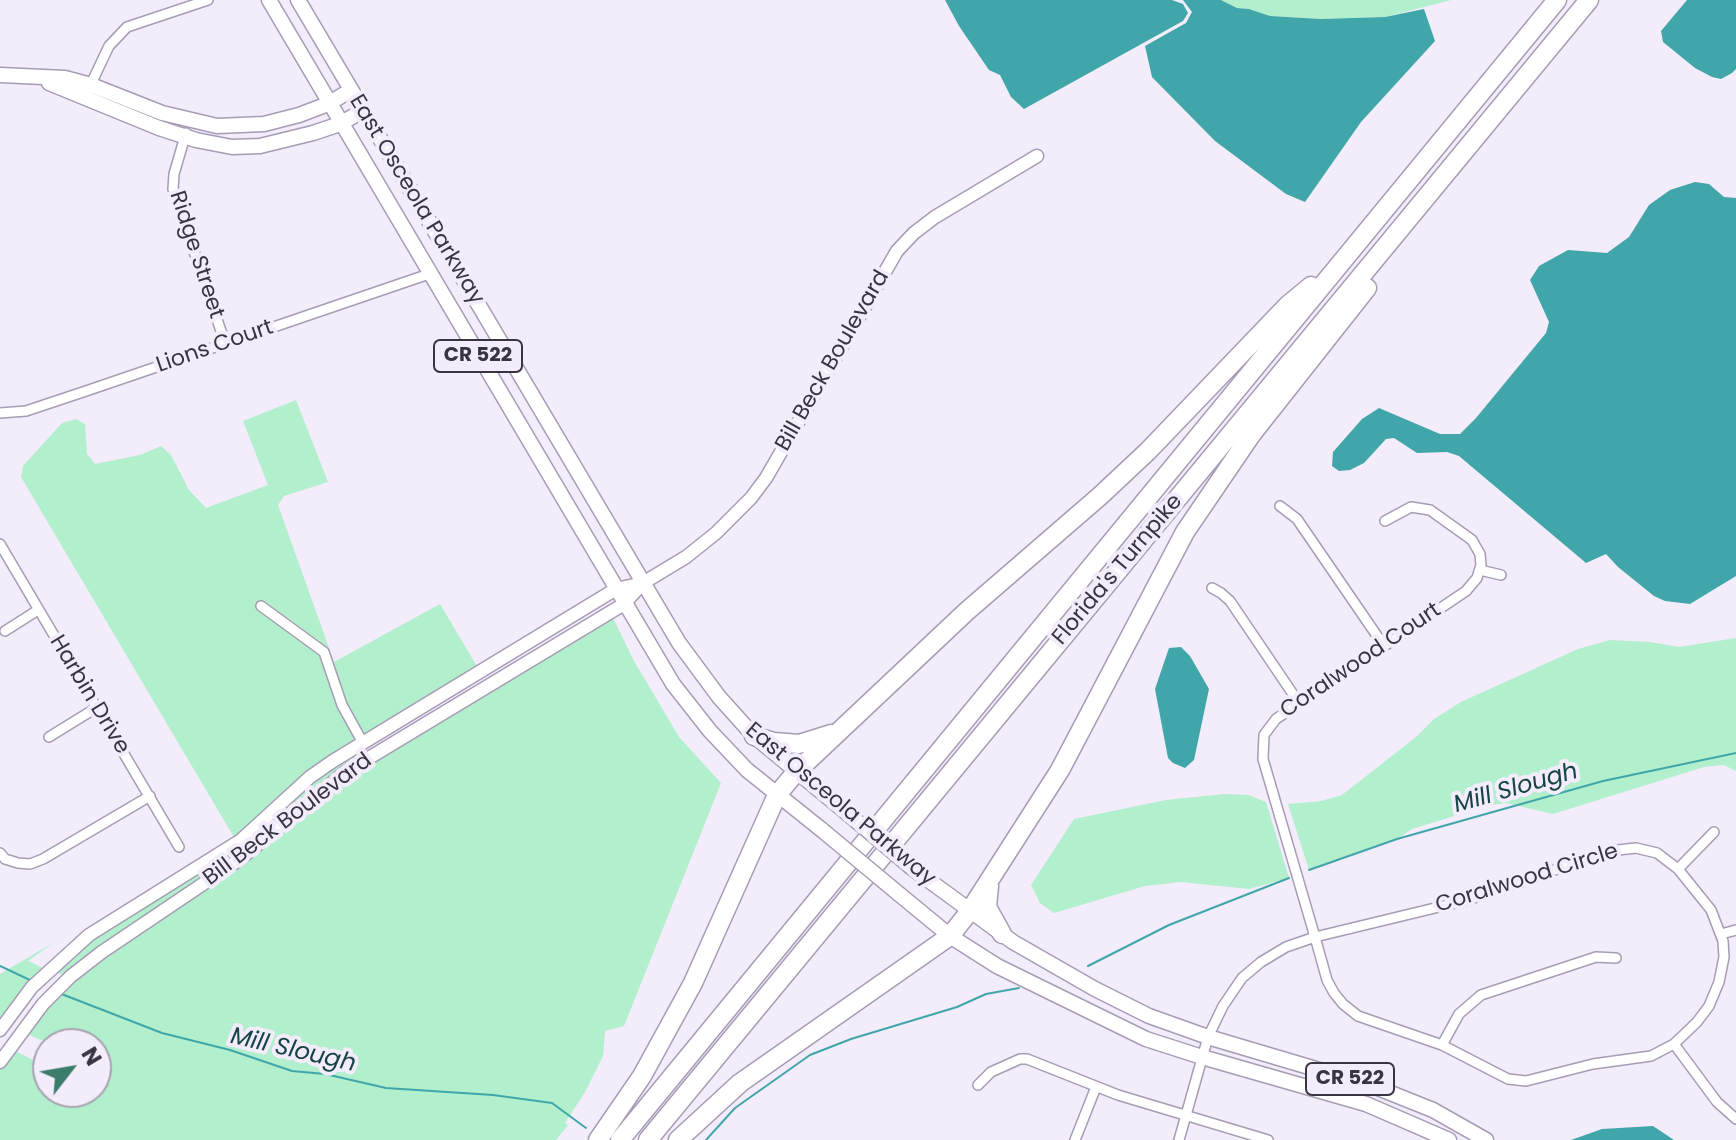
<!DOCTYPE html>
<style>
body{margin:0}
#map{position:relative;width:1736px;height:1140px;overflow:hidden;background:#f2ecfb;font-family:Poppins,sans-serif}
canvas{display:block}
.north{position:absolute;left:32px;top:1028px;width:80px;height:80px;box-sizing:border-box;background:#f2ecfb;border:2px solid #a8a3b0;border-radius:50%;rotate:59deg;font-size:22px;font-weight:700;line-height:32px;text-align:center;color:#393540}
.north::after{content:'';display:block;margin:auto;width:28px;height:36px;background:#3c7c6b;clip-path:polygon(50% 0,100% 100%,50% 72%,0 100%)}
</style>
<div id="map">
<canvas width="1736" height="1140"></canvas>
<div class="north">N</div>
</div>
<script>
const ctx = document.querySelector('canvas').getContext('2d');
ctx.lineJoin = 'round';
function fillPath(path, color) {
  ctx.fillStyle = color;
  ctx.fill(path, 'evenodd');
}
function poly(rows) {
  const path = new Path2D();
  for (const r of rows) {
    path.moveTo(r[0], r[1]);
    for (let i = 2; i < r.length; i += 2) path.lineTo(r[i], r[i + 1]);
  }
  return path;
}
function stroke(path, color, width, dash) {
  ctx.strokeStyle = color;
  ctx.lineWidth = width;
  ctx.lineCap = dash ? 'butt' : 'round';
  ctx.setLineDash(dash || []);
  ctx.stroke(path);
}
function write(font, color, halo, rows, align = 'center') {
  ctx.font = font + ' Poppins,sans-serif';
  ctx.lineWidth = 8;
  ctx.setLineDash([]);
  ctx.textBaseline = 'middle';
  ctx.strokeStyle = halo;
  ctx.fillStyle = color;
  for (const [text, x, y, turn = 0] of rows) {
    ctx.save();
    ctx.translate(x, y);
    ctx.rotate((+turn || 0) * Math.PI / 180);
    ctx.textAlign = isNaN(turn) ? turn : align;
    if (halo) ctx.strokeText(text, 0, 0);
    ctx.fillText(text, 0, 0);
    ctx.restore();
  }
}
const green = poly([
 [1221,0,1451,0,1385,17,1321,19,1270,16,1249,9,1237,8],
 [296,400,328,482,284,496,278,505,334,662,440,604,478,668,365,737,347,703,328,649,261,601,255,608,320,654,338,707,357,742,235,839,21,477,23,466,62,423,76,419,85,424,87,454,95,464,140,455,161,446,171,455,189,490,206,508,268,485,243,421],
 [612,616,634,661,679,737,721,783,624,1026,605,1031,603,1056,585,1092,565,1123,568,1125,556,1140,0,1140,0,1070,13,1050,48,1067,48,1092,96,1092,96,1044,50,1044,25,1033,46,1006,76,977,346,777],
 [1736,638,1736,771,1724,765,1704,767,1553,814,1506,803,1487,806,1412,829,1397,839,1309,870,1288,804,1321,801,1342,795,1416,737,1434,719,1461,702,1578,649,1610,640,1650,642,1679,647],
 [361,749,365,755,268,833,66,975,54,972,92,938,204,870,313,780],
 [1225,794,1248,795,1266,802,1289,878,1249,889,1181,882,1145,886,1054,913,1040,903,1031,885,1074,819,1166,800],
 [53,943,28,961,45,969,9,1007,0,1021,0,974]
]);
const water = poly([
 [945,0,1172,0,1183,4,1188,13,1183,21,1024,109,1011,97,1000,75,989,70,959,26],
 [1183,0,1221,0,1237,8,1249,9,1270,16,1321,19,1385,17,1424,9,1435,41,1361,122,1305,202,1286,194,1215,141,1152,77,1145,46,1186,23,1192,12],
 [1687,0,1736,0,1736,69,1732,73,1721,79,1712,77,1695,68,1663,42,1661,31],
 [1695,182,1709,184,1724,197,1736,198,1736,576,1690,604,1665,601,1654,596,1618,567,1606,554,1586,563,1459,456,1447,452,1417,453,1394,438,1386,439,1364,463,1350,470,1339,471,1332,466,1333,452,1362,419,1379,408,1440,434,1460,434,1476,418,1546,333,1549,322,1530,280,1539,266,1568,250,1607,253,1629,237,1649,205,1670,190],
 [1181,647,1190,656,1209,689,1194,760,1185,768,1173,763,1168,758,1155,689,1169,648],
 [1653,1126,1674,1140,1571,1140,1602,1129]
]);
const stream = poly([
 [1309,870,1397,839,1603,781,1736,753],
 [0,966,32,981],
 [1088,966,1169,925,1289,878],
 [59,993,162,1033,230,1050,292,1071,325,1074,386,1088,493,1095,552,1103,586,1128],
 [706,1140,735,1108,810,1055,851,1039,957,1007,986,994,1019,988]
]);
const minor = poly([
 [90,86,109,46,127,27,208,0],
 [186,133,174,174,173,189,225,343],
 [0,413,26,411,86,391,429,274],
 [1280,506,1297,519,1384,646],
 [0,544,179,847],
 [1480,570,1501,575],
 [1212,588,1221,593,1230,601,1299,703],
 [261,606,324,652,342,705,363,743],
 [5,631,38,610],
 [49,737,96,708],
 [0,853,5,859,18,863,30,864,43,859,150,796],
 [1678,869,1714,832],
 [1721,934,1736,930],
 [1674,1044,1717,1102,1736,1119],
 [1442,1045,1459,1014,1481,995,1596,957,1616,958],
 [978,1085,991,1072,1020,1059,1027,1059,1118,1095,1268,1140],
 [1075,1140,1096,1087],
 [1179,1140,1208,1037,1223,1006,1242,978,1261,962,1286,947,1315,937,1468,900,1609,851,1636,848,1657,853,1678,869,1711,910,1723,941,1724,957,1719,982,1709,1006,1697,1022,1674,1044,1651,1056,1593,1064,1526,1081,1508,1079,1442,1045,1358,1016,1343,1004,1334,993,1327,980,1315,937,1263,759,1264,735,1276,719,1466,591,1477,578,1481,565,1480,554,1472,540,1430,510,1411,507,1385,521]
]);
const tertiary = poly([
 [0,1030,32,987,89,935,241,840,310,777,333,761,616,589,643,583],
 [0,1062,43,1004,71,976,102,952,240,859,344,773,624,604,643,583,686,557,716,533,751,498,766,478,897,251,914,233,935,217,1037,156]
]);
const secondary = poly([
 [0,75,65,78,91,85,162,113,217,126,264,124,299,115,328,104,351,90],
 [49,83,159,128,196,140,232,147,260,146,313,133,340,124,362,111]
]);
const primary = poly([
 [269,0,673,684,710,731,747,770,822,830],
 [298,0,679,643,719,697,754,736,847,813],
 [912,868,1013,942,1095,989,1149,1016,1208,1037,1373,1086,1433,1110,1486,1140],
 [899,894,950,936,997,966,1146,1039,1202,1057,1366,1104,1449,1140]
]);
const motorway = poly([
 [754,736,774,742,799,744,831,734],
 [989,886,987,907,1002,934],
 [598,1140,642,1076,693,983,777,795,796,772,967,611,1100,496,1148,451,1288,305,1311,286],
 [620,1140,1557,0],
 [648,1140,1589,0],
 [678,1140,740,1083,950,936,969,912,1060,770,1185,532,1251,435,1367,288]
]);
const primaryBridge = poly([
 [847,813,912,868],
 [822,830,899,894]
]);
const shields = [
 [478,356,88],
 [1350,1079,88]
];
const shieldNames = [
 ["CR 522",478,356],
 ["CR 522",1350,1079]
];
const streetNames = [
 ["East Osceola Parkway",416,200,59],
 ["Ridge Street",196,255,72],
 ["Lions Court",215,347,-19],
 ["Bill Beck Boulevard",833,361,-60],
 ["Florida's Turnpike",1118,570,-50],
 ["Coralwood Court",1361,661,-34],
 ["Harbin Drive",89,695,59],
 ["East Osceola Parkway",840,805,40],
 ["Bill Beck Boulevard",288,820,-37],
 ["Coralwood Circle",1527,879,-17]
];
const waterNames = [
 ["Mill Slough",1516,789,-16],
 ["Mill Slough",293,1051,13]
];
fillPath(green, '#b2efcc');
fillPath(water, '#40a6a9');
stroke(stream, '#40a6a9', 2);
stroke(minor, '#a69cb5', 12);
stroke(tertiary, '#a69cb5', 15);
stroke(secondary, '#a69cb5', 17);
stroke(primary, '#a69cb5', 17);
stroke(motorway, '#a69cb5', 21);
stroke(minor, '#fff', 9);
stroke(tertiary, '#fff', 12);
stroke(secondary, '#fff', 14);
stroke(primary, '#fff', 14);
stroke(motorway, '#fff', 18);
stroke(primaryBridge, '#a69cb5', 17, []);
stroke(primaryBridge, '#fff', 14);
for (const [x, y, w] of shields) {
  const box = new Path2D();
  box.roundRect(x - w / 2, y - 16, w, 32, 6);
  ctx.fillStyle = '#f2ecfb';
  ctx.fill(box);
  stroke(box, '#393540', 2);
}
write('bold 20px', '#393540', null, shieldNames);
write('22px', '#393540', '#f2ecfb', streetNames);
write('italic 24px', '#164445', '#f2ecfb', waterNames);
</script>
